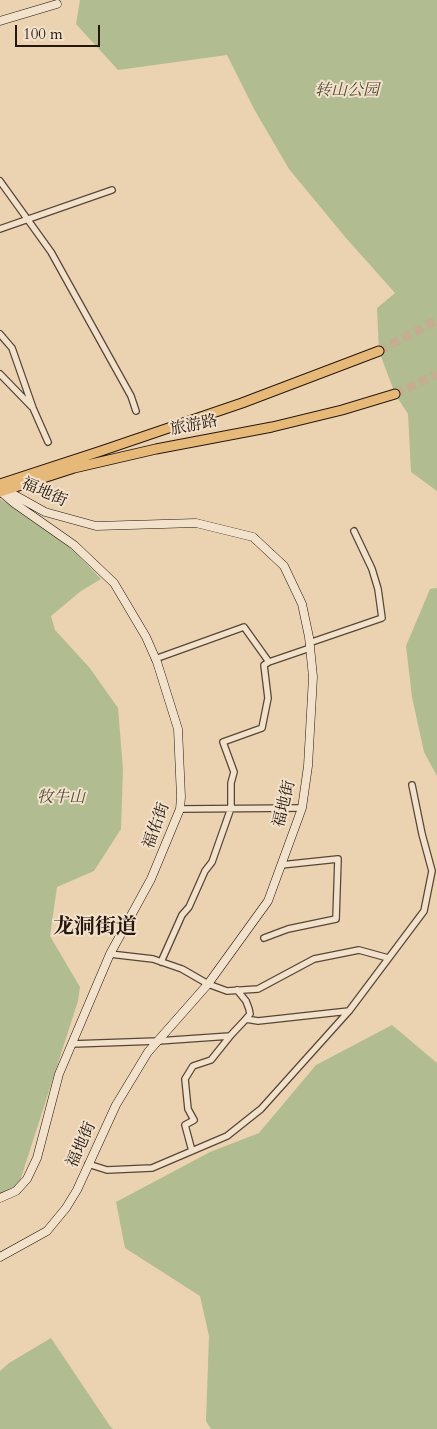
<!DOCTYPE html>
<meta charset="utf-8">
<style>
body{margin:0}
#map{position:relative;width:437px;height:1429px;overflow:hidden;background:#ebd2b1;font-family:Cardo,serif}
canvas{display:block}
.scale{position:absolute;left:15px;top:25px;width:85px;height:22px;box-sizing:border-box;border:2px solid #26170e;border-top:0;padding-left:6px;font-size:15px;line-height:18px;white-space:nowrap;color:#26170e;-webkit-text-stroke:4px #f2e2cc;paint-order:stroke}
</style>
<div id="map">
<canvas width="437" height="1429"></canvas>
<div class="scale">100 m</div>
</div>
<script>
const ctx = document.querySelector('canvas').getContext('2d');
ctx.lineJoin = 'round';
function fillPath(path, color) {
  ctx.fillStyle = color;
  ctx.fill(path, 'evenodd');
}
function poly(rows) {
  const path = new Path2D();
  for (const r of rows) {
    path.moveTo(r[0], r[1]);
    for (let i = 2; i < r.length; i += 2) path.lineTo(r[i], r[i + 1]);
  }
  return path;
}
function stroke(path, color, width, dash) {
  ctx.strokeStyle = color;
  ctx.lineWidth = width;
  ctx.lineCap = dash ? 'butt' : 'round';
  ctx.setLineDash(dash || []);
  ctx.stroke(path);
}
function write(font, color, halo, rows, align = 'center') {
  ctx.font = font + ' Cardo,"Noto Serif SC",serif';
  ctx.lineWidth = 4;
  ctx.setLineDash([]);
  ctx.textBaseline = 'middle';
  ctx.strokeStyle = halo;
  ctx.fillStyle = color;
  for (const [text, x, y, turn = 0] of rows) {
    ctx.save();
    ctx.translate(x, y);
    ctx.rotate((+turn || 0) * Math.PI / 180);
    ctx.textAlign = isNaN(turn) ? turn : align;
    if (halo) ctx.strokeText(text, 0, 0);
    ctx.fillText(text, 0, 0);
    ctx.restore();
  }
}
const green = poly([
 [80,0,437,0,437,491,411,472,408,414,395,394,379,351,377,308,395,293,346,238,289,169,254,109,227,55,118,70,76,24],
 [0,499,18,510,56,536,78,555,101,579,81,591,51,616,55,630,89,667,118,708,123,769,121,829,94,871,57,887,50,936,80,987,78,1001,18,1187,0,1194],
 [437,588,437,776,424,752,412,697,406,646,430,589],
 [392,1025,437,1063,437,1429,211,1429,206,1421,209,1336,200,1296,125,1248,116,1202,210,1152,259,1133,316,1065],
 [51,1338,110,1426,113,1429,0,1429,0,1371,9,1363]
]);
const primaryTunnel = poly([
 [379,351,437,320],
 [395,394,437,374]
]);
const street = poly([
 [0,181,51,252,131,396,136,411],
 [0,229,112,190],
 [0,334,12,348,33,408,48,442],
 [0,374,32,407],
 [309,643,382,618,378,589,372,569,354,531],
 [155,659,244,627,269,662,310,648],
 [180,809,302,808],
 [264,938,288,929,336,919,338,859,281,865],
 [110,954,153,959,182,969,208,984,227,991,258,989,314,959,359,950,388,958],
 [161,962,182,915,189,907,205,871,212,862,231,808,231,783,234,772,223,742,262,728,268,698,264,665,269,662],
 [237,990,246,1001,249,1009,250,1014,244,1021],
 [72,1044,158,1041,230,1036,246,1019,258,1021,349,1011],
 [192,1151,185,1125,194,1120,188,1109,185,1079,193,1066,211,1060,231,1035],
 [88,1164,107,1170,152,1168,227,1136,261,1109,349,1011,424,911,432,871,422,834,412,785]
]);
const secondary = poly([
 [0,21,57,4],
 [0,1198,16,1191,27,1179,37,1158,59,1074,110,954,151,879,180,809,181,797,178,729,157,662,146,637,114,583,74,545,14,503,0,491],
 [0,1257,47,1231,66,1208,77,1190,116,1105,148,1052,208,984,268,901,302,808,308,766,313,677,309,637,302,604,284,566,253,537,196,523,96,526,45,512,2,488]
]);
const primary = poly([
 [0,484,101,451,242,403,379,351],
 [0,492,74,468,156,449,272,427,342,410,395,394]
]);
const parkNames = [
 ["转山公园",347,91],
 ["牧牛山",61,798]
];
const streetNames = [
 ["旅游路",194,426,-11],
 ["福地街",44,493,24],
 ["福地街",285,804,-76],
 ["福佑街",157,826,-70],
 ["福地街",82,1145,-66]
];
const districtNames = [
 ["龙洞街道",95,928]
];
fillPath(green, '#b1bd90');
stroke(primaryTunnel, '#c4ad90', 9, [9, 4.5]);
stroke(street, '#574637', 8);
stroke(secondary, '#26170e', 9);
stroke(primary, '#26170e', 11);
stroke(street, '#f2e2cc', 5.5);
stroke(secondary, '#f2e2cc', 8);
stroke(primary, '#e6b978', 9);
write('italic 16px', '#504935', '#f2e2cc', parkNames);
write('16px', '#26170e', '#f2e2cc', streetNames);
write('bold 21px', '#26170e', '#f2e2cc', districtNames);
</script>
